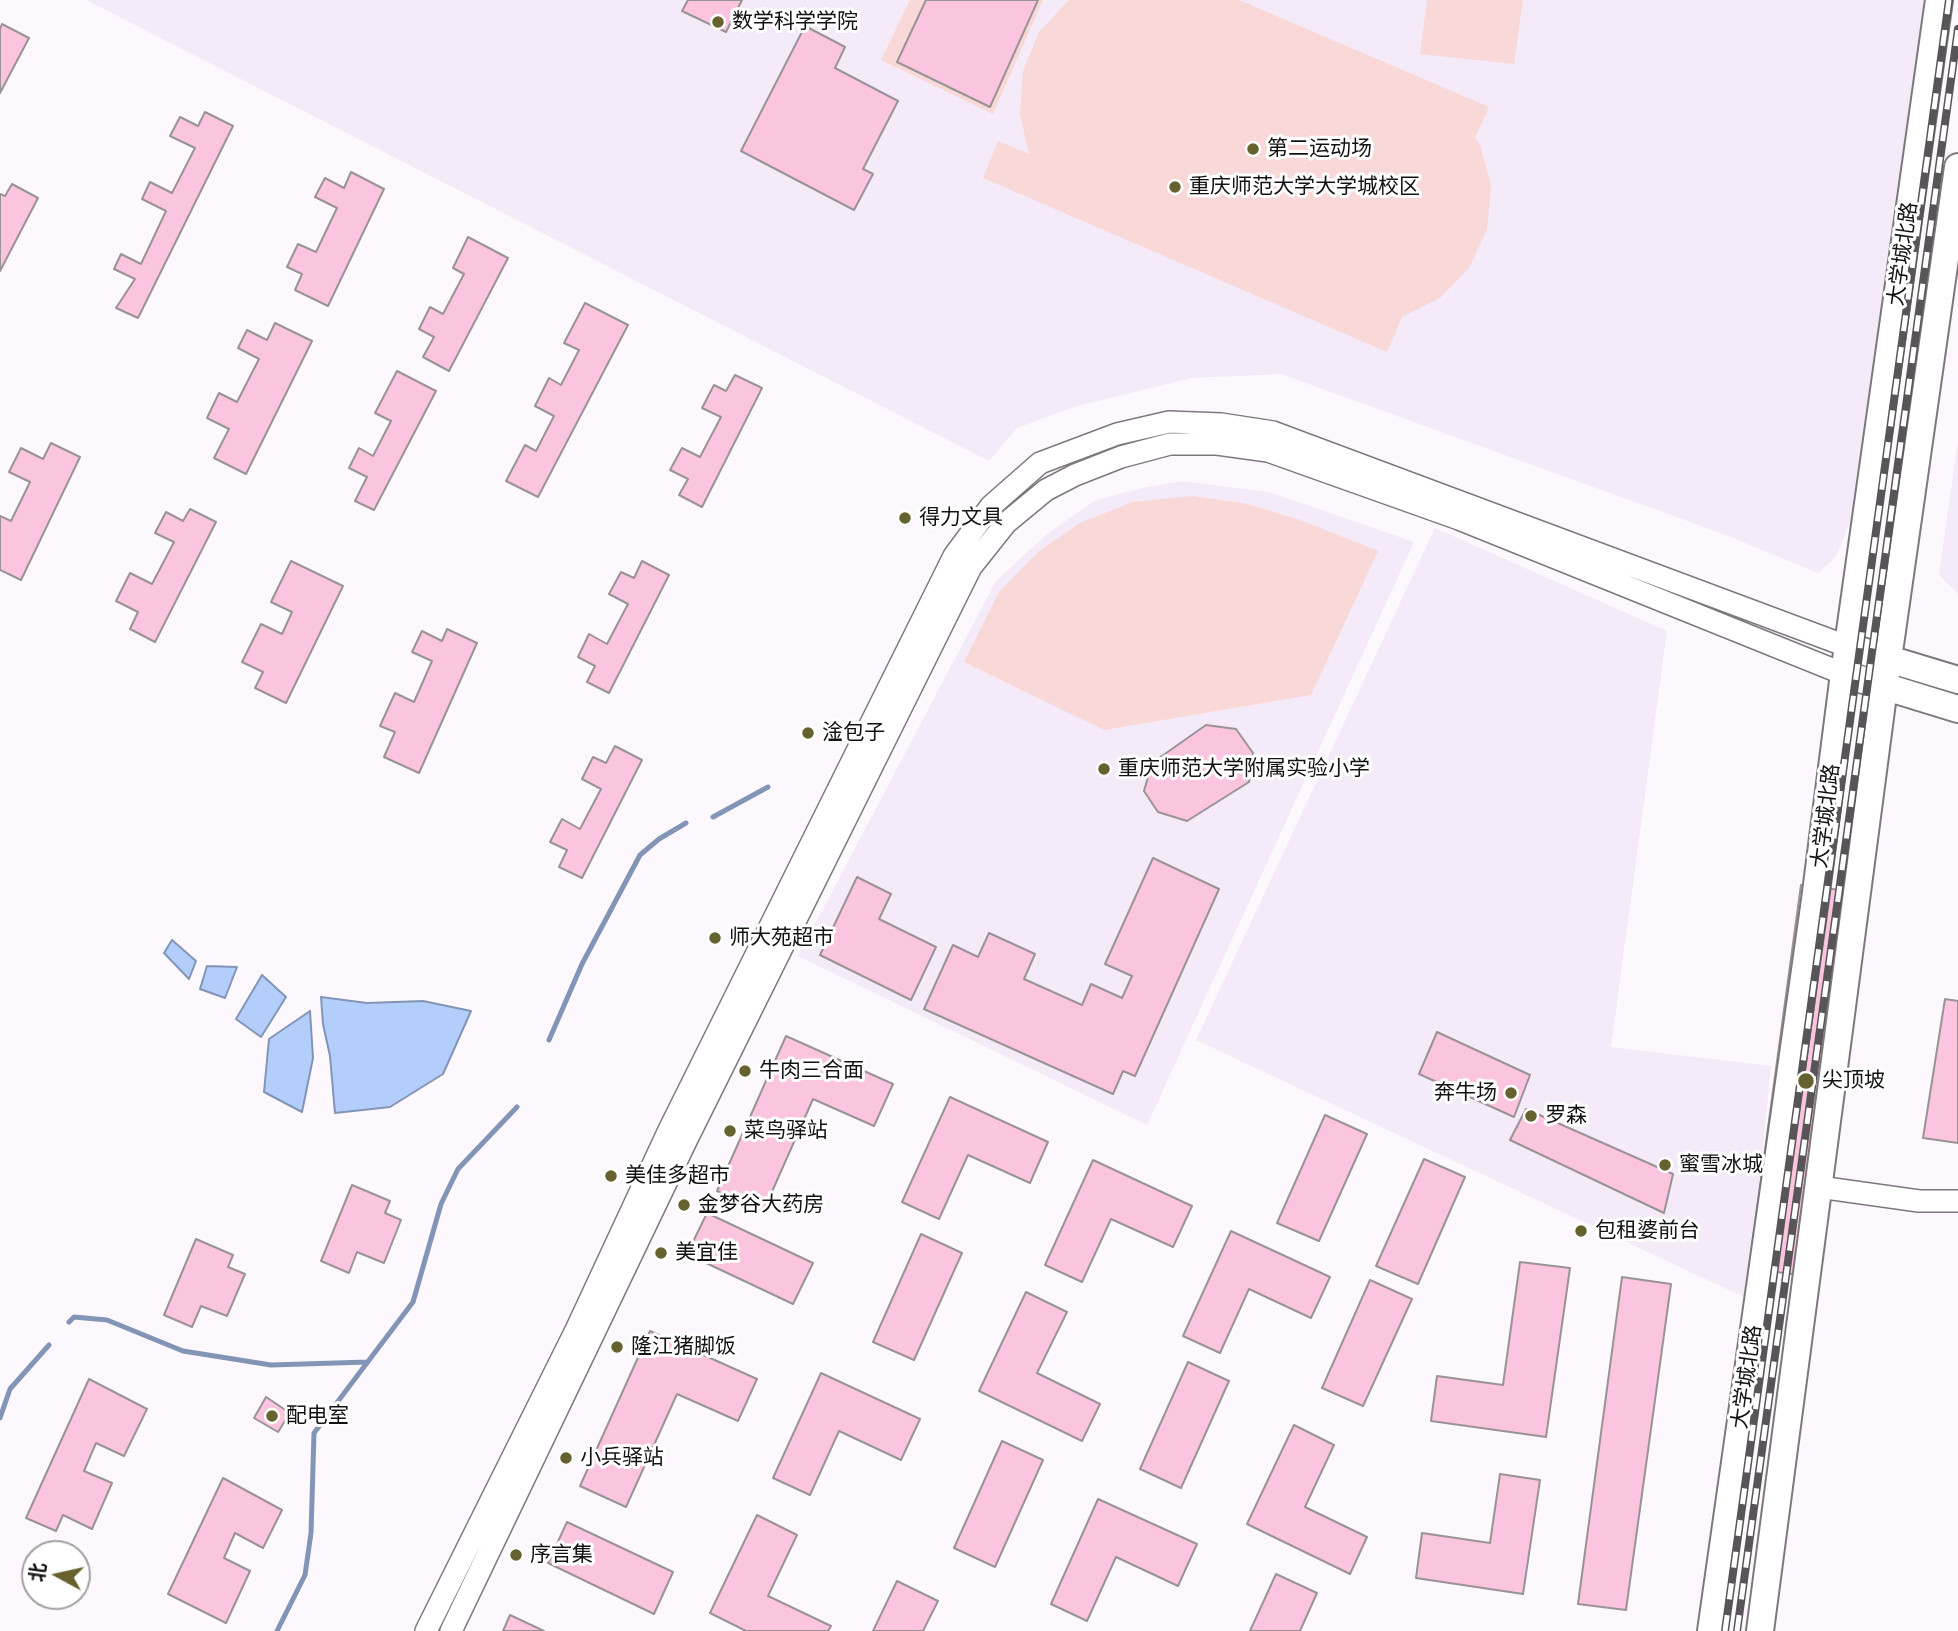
<!DOCTYPE html>
<meta charset="utf-8">
<style>
body{margin:0}
#map{position:relative;width:1958px;height:1631px;overflow:hidden;background:#fdf8fe;font-family:Quicksand,"Noto Sans SC",sans-serif}
canvas{display:block}
.north{position:absolute;left:21px;top:1540px;width:70px;height:70px;box-sizing:border-box;background:#fff;border:2px solid #a0a0a1;border-radius:50%;rotate:278deg;font-size:19px;font-weight:700;line-height:28px;text-align:center;color:#121113}
.north::after{content:'';display:block;margin:auto;width:24px;height:32px;background:#66622f;clip-path:polygon(50% 0,100% 100%,50% 72%,0 100%)}
</style>
<div id="map">
<canvas width="1958" height="1631"></canvas>
<div class="north">北</div>
</div>
<script>
const ctx = document.querySelector('canvas').getContext('2d');
ctx.lineJoin = 'round';
function fillPath(path, color) {
  ctx.fillStyle = color;
  ctx.fill(path, 'evenodd');
}
function poly(rows) {
  const path = new Path2D();
  for (const r of rows) {
    path.moveTo(r[0], r[1]);
    for (let i = 2; i < r.length; i += 2) path.lineTo(r[i], r[i + 1]);
  }
  return path;
}
function stroke(path, color, width, dash) {
  ctx.strokeStyle = color;
  ctx.lineWidth = width;
  ctx.lineCap = dash ? 'butt' : 'round';
  ctx.setLineDash(dash || []);
  ctx.stroke(path);
}
function write(font, color, halo, rows, align = 'center') {
  ctx.font = font + ' Quicksand,"Noto Sans SC",sans-serif';
  ctx.lineWidth = 6;
  ctx.setLineDash([]);
  ctx.textBaseline = 'middle';
  ctx.strokeStyle = halo;
  ctx.fillStyle = color;
  for (const [text, x, y, turn = 0] of rows) {
    ctx.save();
    ctx.translate(x, y);
    ctx.rotate((+turn || 0) * Math.PI / 180);
    ctx.textAlign = isNaN(turn) ? turn : align;
    if (halo) ctx.strokeText(text, 0, 0);
    ctx.fillText(text, 0, 0);
    ctx.restore();
  }
}
const built = poly([
 [86,0,1925,0,1850,523,1835,558,1818,573,1726,535,1281,374,1192,378,1077,406,1017,428,989,461],
 [1958,439,1958,594,1939,575],
 [1183,481,1269,492,1414,542,1147,1125,798,956,996,581,1047,534,1096,500,1147,487],
 [1435,528,1667,631,1611,1047,1771,1066,1748,1299,1196,1040]
]);
const green = poly([
 [910,0,1043,0,993,114,881,60],
 [1069,0,1239,0,1489,107,1475,138,1480,145,1491,186,1487,229,1469,268,1440,298,1402,317,1387,352,983,178,998,141,1029,154,1020,114,1023,71,1039,32],
 [1427,0,1523,0,1514,64,1420,54],
 [1192,496,1247,504,1300,520,1378,551,1311,695,1104,730,964,662,999,592,1038,552,1080,523,1133,502]
]);
const water = poly([
 [172,940,196,961,189,979,164,953,172,940],
 [207,966,237,967,225,998,200,989,207,966],
 [262,975,286,997,261,1037,236,1019,262,975],
 [321,997,367,1003,423,1001,471,1011,443,1074,390,1107,335,1113,330,1056,323,1024,321,997],
 [310,1011,313,1058,302,1112,264,1092,269,1039,310,1011]
]);
const stream = poly([
 [713,817,768,787],
 [549,1040,582,964,640,855,659,839,686,823],
 [69,1322,74,1317,107,1320,183,1351,271,1365,368,1362],
 [0,1418,10,1389,49,1345],
 [277,1631,305,1575,311,1533,314,1433,413,1302,441,1204,458,1169,517,1107]
]);
const building = poly([
 [688,0,742,0,726,32,682,11,688,0],
 [926,0,1038,0,990,107,897,62,926,0],
 [2,24,29,38,0,93,0,29,2,24],
 [805,26,845,47,835,68,898,101,863,169,873,174,854,210,741,151,805,26],
 [205,112,233,126,138,318,116,308,135,279,114,269,121,254,141,264,166,211,142,199,150,182,172,193,195,148,170,136,180,117,198,126,205,112],
 [351,172,384,189,328,306,295,290,302,274,287,267,298,244,316,252,337,208,315,197,325,178,344,188,351,172],
 [12,184,38,198,0,271,0,194,5,196,12,184],
 [468,237,508,258,449,371,423,357,434,337,419,329,430,307,443,314,464,274,453,268,468,237],
 [585,303,628,325,538,497,506,481,525,445,536,451,554,416,535,406,549,378,561,385,579,350,564,343,585,303],
 [275,323,312,341,246,474,214,458,229,429,207,418,219,393,237,402,259,359,238,348,247,330,267,340,275,323],
 [397,371,436,391,374,510,355,501,367,477,349,468,359,448,373,456,391,421,375,413,397,371],
 [735,375,762,388,702,507,679,495,688,479,670,470,682,448,700,457,721,417,702,408,714,385,726,391,735,375],
 [51,443,80,457,21,580,0,570,0,516,11,521,30,482,9,472,21,448,43,459,51,443],
 [190,509,216,522,155,642,130,629,138,612,116,601,130,573,152,584,174,542,155,533,166,512,183,521,190,509],
 [291,561,343,586,286,703,255,688,263,672,242,662,261,624,282,634,292,612,271,602,291,561],
 [642,561,669,575,609,693,587,682,595,666,578,657,589,634,607,644,628,604,609,594,621,572,634,578,642,561],
 [447,629,477,643,419,773,384,757,395,732,380,726,395,693,414,702,432,661,412,652,422,631,442,641,447,629],
 [1206,725,1236,729,1253,753,1249,782,1187,821,1158,812,1144,791,1152,763,1206,725],
 [615,746,642,760,582,878,559,867,567,850,550,842,562,819,580,829,601,789,582,779,593,757,606,763,615,746],
 [1153,858,1219,889,1135,1076,1123,1071,1113,1094,924,1009,953,945,978,957,989,933,1035,954,1024,979,1082,1005,1091,984,1122,998,1132,976,1105,964,1153,858],
 [857,877,891,894,879,919,936,947,911,1000,820,955,857,877],
 [1801,885,1863,893,1812,1277,1749,1268,1801,885],
 [1945,999,1958,1001,1958,1143,1923,1138,1945,999],
 [1437,1032,1530,1075,1514,1117,1419,1074,1437,1032],
 [786,1036,893,1084,874,1126,813,1099,763,1212,717,1191,786,1036],
 [950,1097,1048,1142,1030,1183,968,1155,939,1219,902,1202,950,1097],
 [1526,1109,1673,1174,1664,1213,1510,1140,1526,1109],
 [1325,1115,1367,1134,1319,1241,1277,1223,1325,1115],
 [1424,1159,1465,1177,1418,1284,1376,1266,1424,1159],
 [1093,1160,1192,1206,1173,1247,1111,1219,1082,1282,1045,1265,1093,1160],
 [352,1185,390,1201,385,1213,401,1220,384,1263,357,1252,349,1273,321,1261,352,1185],
 [707,1213,813,1263,793,1304,687,1254,707,1213],
 [1231,1231,1330,1277,1311,1318,1249,1289,1220,1353,1183,1336,1231,1231],
 [921,1234,962,1253,914,1360,873,1342,921,1234],
 [196,1239,233,1255,228,1267,245,1274,227,1316,201,1306,192,1327,164,1315,196,1239],
 [1520,1262,1570,1268,1546,1437,1431,1421,1437,1376,1503,1385,1520,1262],
 [1622,1277,1671,1284,1626,1610,1578,1604,1622,1277],
 [1370,1280,1412,1299,1363,1406,1322,1388,1370,1280],
 [1026,1292,1067,1312,1037,1373,1100,1404,1082,1441,979,1391,1026,1292],
 [650,1331,757,1379,738,1421,677,1394,626,1507,580,1486,650,1331],
 [1188,1362,1229,1381,1181,1488,1140,1469,1188,1362],
 [821,1373,920,1419,901,1460,839,1431,810,1495,773,1478,821,1373],
 [89,1379,147,1409,124,1456,96,1443,84,1471,112,1483,92,1529,63,1515,56,1531,26,1518,89,1379],
 [266,1397,290,1413,278,1432,254,1418,266,1397],
 [1294,1425,1334,1445,1305,1507,1367,1537,1350,1574,1247,1524,1294,1425],
 [1002,1441,1043,1460,995,1567,954,1548,1002,1441],
 [1500,1474,1540,1480,1523,1594,1416,1578,1422,1533,1490,1543,1500,1474],
 [223,1478,282,1510,263,1548,235,1533,224,1558,250,1571,226,1623,168,1594,223,1478],
 [1098,1499,1197,1544,1178,1586,1116,1557,1087,1621,1051,1604,1098,1499],
 [757,1515,797,1535,768,1596,831,1626,828,1631,746,1631,710,1613,757,1515],
 [567,1522,673,1572,654,1614,548,1563,567,1522],
 [1276,1574,1317,1593,1300,1631,1250,1631,1276,1574],
 [897,1581,938,1601,923,1631,873,1631,897,1581],
 [510,1615,544,1631,503,1631,510,1615]
]);
const minor = poly([
 [1819,1187,1919,1201,1958,1201],
 [426,1631,576,1330,669,1130,954,556,991,506,1040,463,1117,434,1169,422,1221,424,1273,432,1849,647],
 [451,1631,687,1139,971,567,1006,523,1046,490,1075,475,1121,457,1170,444,1217,444,1268,451,1459,519,1844,674]
]);
const major = poly([
 [1849,647,1958,680],
 [1844,674,1958,709],
 [1711,1631,1815,900,1844,674,1939,0],
 [1760,1631,1884,687,1958,167]
]);
const rail = poly([
 [1725,1631,1949,0],
 [1737,1631,1958,29]
]);
const markers = [
 [718,22,7,"#66622f"],
 [1253,149,7,"#66622f"],
 [1175,187,7,"#66622f"],
 [905,518,7,"#66622f"],
 [808,733,7,"#66622f"],
 [1104,769,7,"#66622f"],
 [715,938,7,"#66622f"],
 [745,1071,7,"#66622f"],
 [1806,1081,9,"#66622f"],
 [1511,1093,7,"#66622f"],
 [1531,1116,7,"#66622f"],
 [730,1131,7,"#66622f"],
 [1665,1165,7,"#66622f"],
 [611,1176,7,"#66622f"],
 [684,1205,7,"#66622f"],
 [1581,1231,7,"#66622f"],
 [661,1253,7,"#66622f"],
 [617,1347,7,"#66622f"],
 [272,1416,7,"#66622f"],
 [566,1458,7,"#66622f"],
 [516,1555,7,"#66622f"]
];
const poiNames = [
 ["数学科学学院",732,22],
 ["第二运动场",1267,149],
 ["重庆师范大学大学城校区",1189,187],
 ["得力文具",919,518],
 ["淦包子",822,733],
 ["重庆师范大学附属实验小学",1118,769],
 ["师大苑超市",729,938],
 ["牛肉三合面",759,1071],
 ["尖顶坡",1822,1081],
 ["奔牛场",1497,1093,"right"],
 ["罗森",1545,1116],
 ["菜鸟驿站",744,1131],
 ["蜜雪冰城",1679,1165],
 ["美佳多超市",625,1176],
 ["金梦谷大药房",698,1205],
 ["包租婆前台",1595,1231],
 ["美宜佳",675,1253],
 ["隆江猪脚饭",631,1347],
 ["配电室",286,1416],
 ["小兵驿站",580,1458],
 ["序言集",530,1555]
];
const streetNames = [
 ["大学城北路",1903,254,-82],
 ["大学城北路",1826,816,-83],
 ["大学城北路",1747,1377,-82]
];
fillPath(built, '#f5eaf7');
fillPath(green, '#f9d8d8');
fillPath(water, '#b4cefc');
stroke(water, '#8395b6', 2);
stroke(stream, '#8395b6', 5);
fillPath(building, '#fcc5df');
stroke(building, '#9a9396', 2);
stroke(minor, '#7d787e', 24);
stroke(major, '#7d787e', 30);
stroke(minor, '#fff', 21);
stroke(major, '#fff', 26);
stroke(rail, '#575558', 8);
stroke(rail, '#fff', 5, [16]);
for (const [x, y, r, color] of markers) {
  const dot = new Path2D();
  dot.arc(x, y, r, 0, 2 * Math.PI);
  ctx.fillStyle = color;
  ctx.fill(dot);
  stroke(dot, '#fff', 2.5);
}
write('21px', '#121113', '#fff', poiNames, 'left');
write('21px', '#121113', '#fff', streetNames);
</script>
